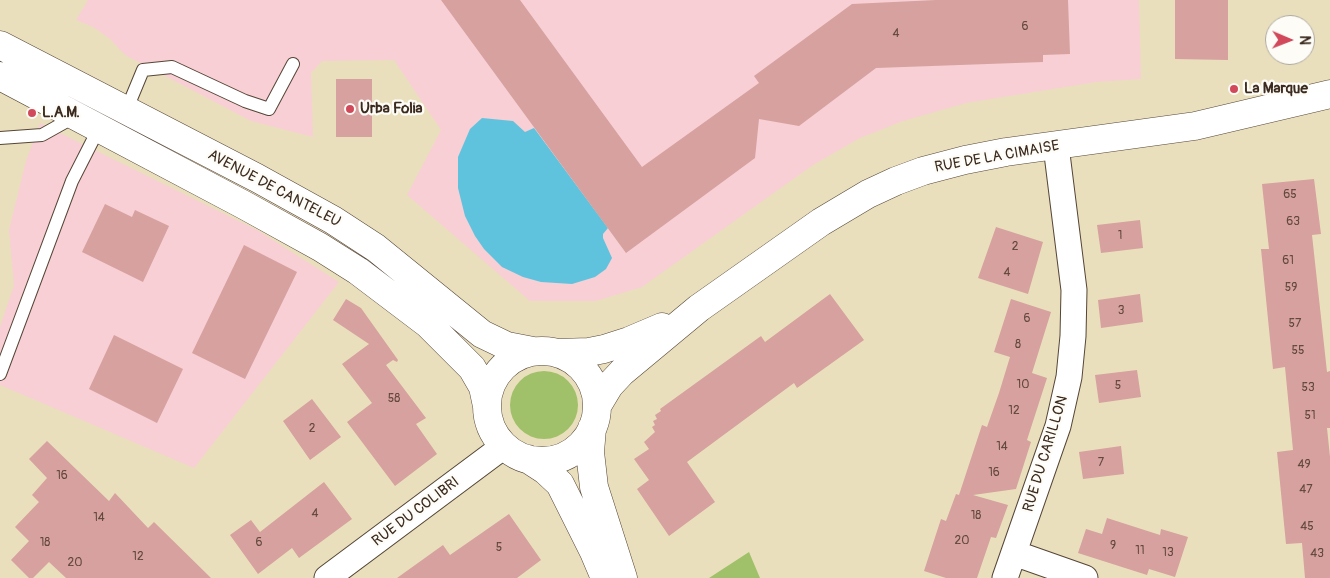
<!DOCTYPE html>
<style>
body{margin:0}
#map{position:relative;width:1330px;height:578px;overflow:hidden;background:#eadfbc;font-family:Pangolin,sans-serif}
canvas{display:block}
.north{position:absolute;left:1265px;top:15px;width:50px;height:50px;box-sizing:border-box;background:#fdfcf7;border:1px solid #afa8a0;border-radius:50%;rotate:91deg;font-size:14px;font-weight:700;line-height:20px;text-align:center;color:#3b2a1e}
.north::after{content:'';display:block;margin:auto;width:18px;height:22px;background:#d1495b;clip-path:polygon(50% 0,100% 100%,50% 72%,0 100%)}
</style>
<div id="map">
<canvas width="1330" height="578"></canvas>
<div class="north">N</div>
</div>
<script>
const ctx = document.querySelector('canvas').getContext('2d');
ctx.lineJoin = 'round';
function fillPath(path, color) {
  ctx.fillStyle = color;
  ctx.fill(path, 'evenodd');
}
function poly(rows) {
  const path = new Path2D();
  for (const r of rows) {
    if (r.length === 3) {
      path.moveTo(r[0] + r[2], r[1]);
      path.arc(r[0], r[1], r[2], 0, 2 * Math.PI);
      continue;
    }
    path.moveTo(r[0], r[1]);
    for (let i = 2; i < r.length; i += 2) path.lineTo(r[i], r[i + 1]);
  }
  return path;
}
function stroke(path, color, width, dash) {
  ctx.strokeStyle = color;
  ctx.lineWidth = width;
  ctx.lineCap = dash ? 'butt' : 'round';
  ctx.setLineDash(dash || []);
  ctx.stroke(path);
}
function write(font, color, halo, rows, align = 'center') {
  ctx.font = font + ' Pangolin,sans-serif';
  ctx.lineWidth = 4.5;
  ctx.setLineDash([]);
  ctx.textBaseline = 'middle';
  ctx.strokeStyle = halo;
  ctx.fillStyle = color;
  for (const [text, x, y, turn = 0] of rows) {
    ctx.save();
    ctx.translate(x, y);
    ctx.rotate((+turn || 0) * Math.PI / 180);
    ctx.textAlign = isNaN(turn) ? turn : align;
    if (halo) ctx.strokeText(text, 0, 0);
    ctx.fillText(text, 0, 0);
    ctx.restore();
  }
}
const built = poly([
 [88,0,1139,0,1141,79,1096,82,966,103,903,121,860,138,813,165,642,287,596,301,530,301,407,195,441,130,394,60,322,61,311,73,313,137,251,121,125,55,110,39,93,27,76,20],
 [40,123,257,230,339,282,194,468,0,385,0,327,14,285,9,230,26,161]
]);
const green = poly([
 [544,405,34],
 [749,552,760,578,709,578]
]);
const water = poly([
 [482,118,513,121,525,132,534,128,608,228,603,234,603,238,612,258,606,269,595,277,572,284,541,282,523,277,502,267,484,249,475,236,465,216,458,188,458,157,470,129]
]);
const building = poly([
 [441,0,520,0,642,167,759,83,754,76,852,4,936,0,1068,0,1070,54,1043,55,1043,62,876,68,799,126,759,119,755,158,626,253],
 [1175,0,1228,0,1228,60,1175,59],
 [336,79,372,79,372,137,336,137],
 [1314,179,1321,234,1312,235,1327,372,1330,371,1330,428,1327,428,1330,457,1330,578,1305,578,1302,543,1286,544,1277,452,1293,450,1285,367,1273,369,1261,249,1269,249,1262,184],
 [105,204,132,217,135,210,169,226,143,282,82,252],
 [1140,220,1143,248,1101,253,1097,225],
 [996,227,1043,242,1028,294,978,278],
 [244,245,297,272,245,379,192,353],
 [830,294,864,340,797,388,794,383,687,462,715,502,669,536,637,489,649,480,634,459,649,449,644,442,655,432,652,427,655,425,653,421,657,419,655,415,661,411,660,409,761,336,765,342],
 [1140,294,1143,322,1101,328,1098,300],
 [346,299,361,308,398,360,397,362,393,360,386,365,426,418,416,424,437,454,395,486,347,422,372,403,342,364,369,344,333,320],
 [1011,299,1051,312,1032,373,1047,378,1027,440,1031,442,1016,489,973,495,1008,505,996,538,991,537,977,578,946,578,924,571,941,519,946,521,956,494,959,495,982,425,987,427,999,393,1010,357,994,352],
 [114,335,183,369,157,423,89,389],
 [1137,370,1141,397,1099,403,1095,375],
 [312,399,341,437,310,460,283,421],
 [47,441,109,501,115,493,148,528,154,522,211,578,66,578,49,562,33,578,29,578,11,560,29,541,15,527,39,502,32,495,47,478,29,459],
 [1121,446,1124,474,1083,479,1079,452],
 [324,482,352,519,299,558,292,548,258,574,230,535,251,520,260,532],
 [509,514,541,560,517,578,397,578,443,545,450,555],
 [1107,518,1160,535,1161,529,1188,537,1175,577,1149,569,1147,575,1078,553,1086,529,1102,534]
]);
const service = poly([
 [126,111,143,70,172,67,245,101,269,109,293,64],
 [0,138,42,135,76,116],
 [0,374,72,181,99,128]
]);
const minor = poly([
 [1014,553,1085,578],
 [327,578,504,446],
 [1005,578,1058,426,1069,377,1073,336,1074,290,1056,146]
]);
const tertiary = poly([
 [0,45,257,178,333,220,376,248,482,334,507,346,533,351],
 [0,76,244,205,320,247,358,271,428,324,472,368,483,387,487,406],
 [542,406,55],
 [558,353,589,352,604,349,629,341,662,327],
 [597,406,609,386,622,372,699,308,821,222,868,194,896,181,923,171,965,160,1006,152,1195,126,1330,94],
 [592,428,590,452,594,487,623,578],
 [528,459,545,470,560,484,594,552,605,578]
]);
const markers = [
 [1234,89,5,"#d1495b"],
 [350,109,5,"#d1495b"],
 [32,113,5,"#d1495b"]
];
const numberNames = [
 ["6",1025,27],
 ["4",896,34],
 ["65",1290,195],
 ["63",1293,222],
 ["1",1120,236],
 ["2",1015,247],
 ["61",1288,261],
 ["4",1007,273],
 ["59",1291,288],
 ["3",1121,311],
 ["6",1027,319],
 ["57",1295,324],
 ["8",1018,345],
 ["55",1298,351],
 ["10",1023,385],
 ["5",1118,386],
 ["53",1308,388],
 ["58",394,399],
 ["12",1014,411],
 ["51",1310,416],
 ["2",312,429],
 ["14",1002,447],
 ["7",1101,463],
 ["49",1304,465],
 ["16",994,473],
 ["16",62,476],
 ["47",1306,490],
 ["4",315,514],
 ["18",976,516],
 ["14",99,518],
 ["45",1307,527],
 ["20",962,541],
 ["18",45,543],
 ["6",259,543],
 ["9",1113,546],
 ["5",499,548],
 ["11",1140,551],
 ["13",1168,553],
 ["43",1317,554],
 ["12",138,557],
 ["20",75,563]
];
const poiNames = [
 ["La Marque",1244,89],
 ["Urba Folia",360,109],
 ["L.A.M.",42,113]
];
const streetNames = [
 ["RUE DE LA CIMAISE",997,157,-10],
 ["AVENUE DE CANTELEU",274,189,28],
 ["RUE DU CARILLON",1046,454,-73],
 ["RUE DU COLIBRI",416,512,-37]
];
fillPath(built, '#f7cfd5');
fillPath(green, '#a0c16a');
fillPath(water, '#60c3de');
fillPath(building, '#d6a19e');
stroke(service, '#554536', 14);
stroke(minor, '#554536', 27);
stroke(tertiary, '#554536', 29);
stroke(service, '#fff', 12);
stroke(minor, '#fff', 25);
stroke(tertiary, '#fff', 28);
for (const [x, y, r, color] of markers) {
  const dot = new Path2D();
  dot.arc(x, y, r, 0, 2 * Math.PI);
  ctx.fillStyle = color;
  ctx.fill(dot);
  stroke(dot, '#fdfcf7', 2);
}
write('12px', '#62483e', null, numberNames);
write('bold 15px', '#3b2a1e', '#fdfcf7', poiNames, 'left');
write('15px', '#3b2a1e', '#fdfcf7', streetNames);
</script>
